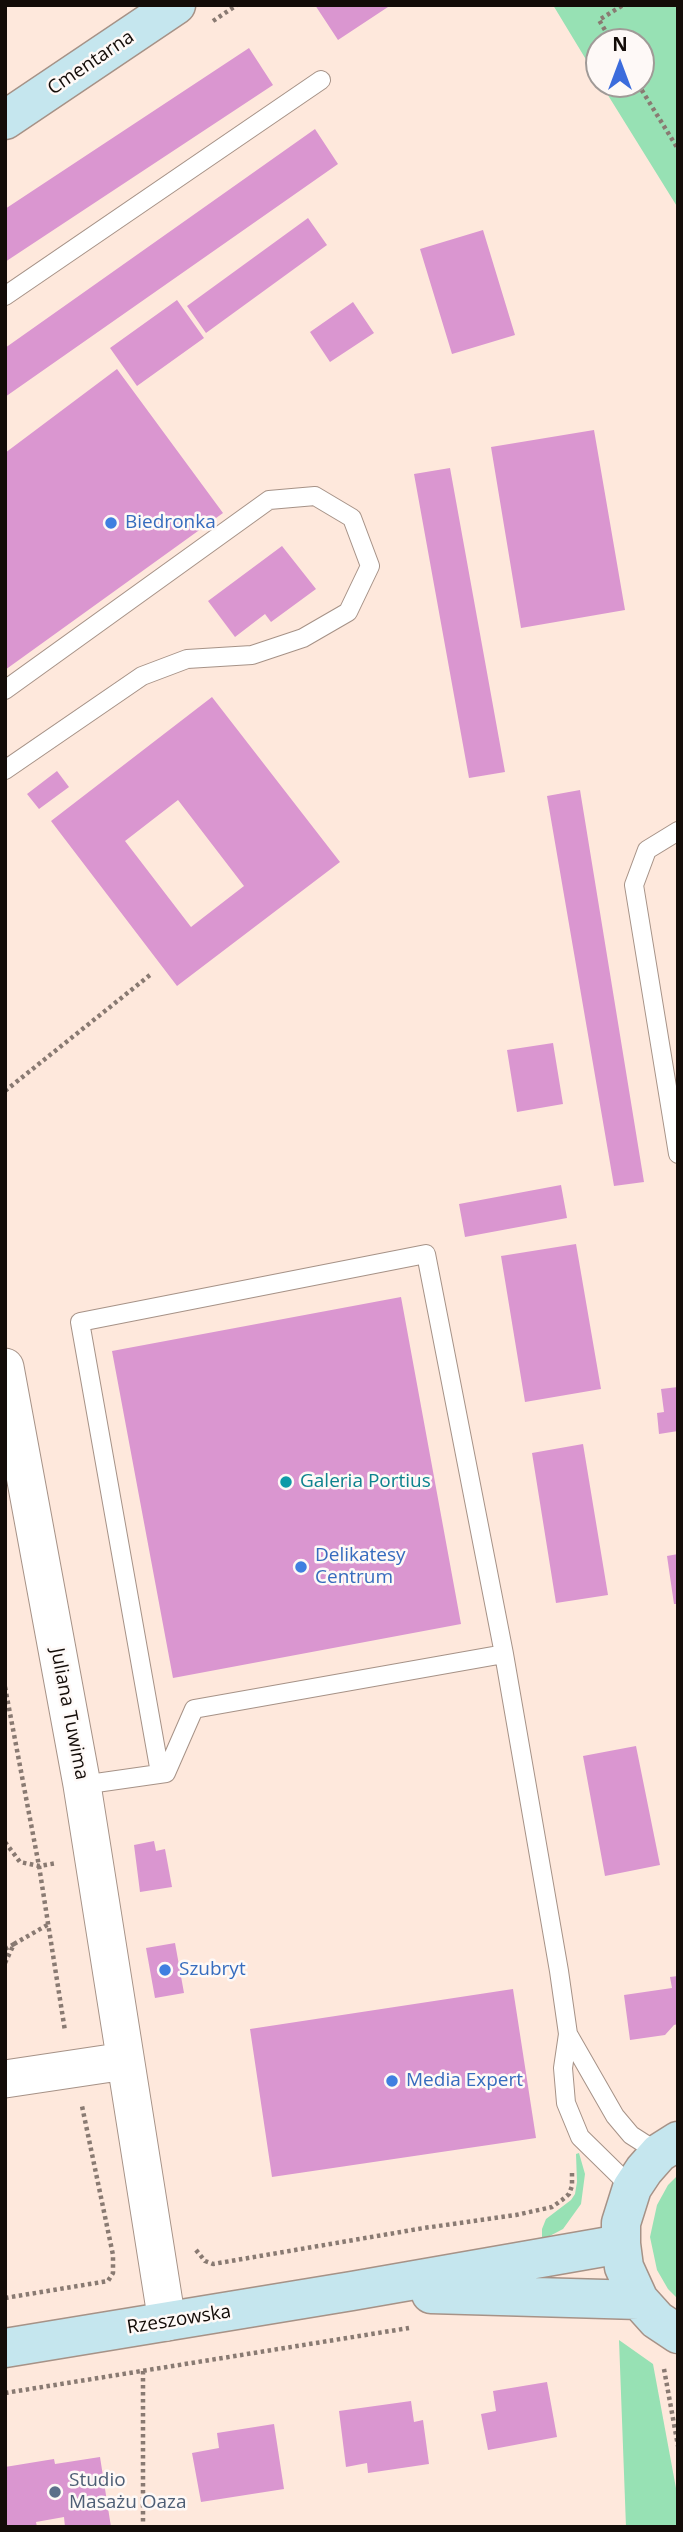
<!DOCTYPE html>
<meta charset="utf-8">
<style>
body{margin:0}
#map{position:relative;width:683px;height:2532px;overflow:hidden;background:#fee8dc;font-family:"Open Sans",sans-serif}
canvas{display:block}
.frame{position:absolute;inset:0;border:7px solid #130c08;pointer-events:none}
.north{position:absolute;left:585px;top:28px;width:70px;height:70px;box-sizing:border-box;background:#fef9f7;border:2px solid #a09a97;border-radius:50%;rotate:0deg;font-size:19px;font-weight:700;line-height:28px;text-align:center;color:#130c08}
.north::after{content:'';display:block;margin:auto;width:24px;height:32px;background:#3c6cdc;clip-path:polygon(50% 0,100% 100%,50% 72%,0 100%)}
</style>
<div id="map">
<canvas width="683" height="2532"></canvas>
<div class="frame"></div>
<div class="north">N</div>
</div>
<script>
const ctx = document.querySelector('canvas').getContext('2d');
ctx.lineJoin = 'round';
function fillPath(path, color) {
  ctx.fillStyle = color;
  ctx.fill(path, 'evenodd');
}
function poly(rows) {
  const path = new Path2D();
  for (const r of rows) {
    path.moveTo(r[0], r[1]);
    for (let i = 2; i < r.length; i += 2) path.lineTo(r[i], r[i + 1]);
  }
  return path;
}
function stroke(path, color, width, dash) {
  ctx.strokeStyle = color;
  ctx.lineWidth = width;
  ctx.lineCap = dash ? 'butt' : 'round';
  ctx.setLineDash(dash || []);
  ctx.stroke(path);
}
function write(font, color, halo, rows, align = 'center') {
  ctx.font = font + ' "Open Sans",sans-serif';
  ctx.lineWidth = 5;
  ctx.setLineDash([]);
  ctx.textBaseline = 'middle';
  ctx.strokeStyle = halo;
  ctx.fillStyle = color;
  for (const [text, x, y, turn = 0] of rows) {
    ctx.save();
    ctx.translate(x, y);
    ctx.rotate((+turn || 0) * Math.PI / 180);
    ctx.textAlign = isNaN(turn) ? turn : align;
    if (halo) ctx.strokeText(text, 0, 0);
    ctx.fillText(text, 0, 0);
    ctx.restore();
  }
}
const green = poly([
 [553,5,678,5,678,208,601,84,641,84,641,42,599,42,599,81],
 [579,2153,585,2174,581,2204,563,2229,542,2240,542,2229,546,2219,571,2200,575,2194,577,2182,576,2154],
 [678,2175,678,2299,668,2289,657,2270,650,2237,657,2205,668,2185],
 [619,2340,653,2364,678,2499,678,2527,626,2527]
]);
const building = poly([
 [315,5,391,5,338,40],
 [249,48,273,85,5,262,5,209],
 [315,129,338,164,5,397,5,348],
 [308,218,327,245,206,333,187,306],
 [483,230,515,335,452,354,420,249],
 [177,300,204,338,137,386,110,348],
 [353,302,374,333,330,362,310,332],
 [117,369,223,513,5,670,5,453],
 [594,430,625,610,521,628,491,447],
 [450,468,505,772,469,778,414,474],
 [282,546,316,589,271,622,265,614,235,637,208,601],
 [212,697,340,862,177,986,51,821],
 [178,800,244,886,191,927,125,841],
 [57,771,69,787,39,809,27,794],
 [580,790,644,1182,614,1186,547,796],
 [553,1043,563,1104,517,1112,507,1050],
 [561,1185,567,1218,465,1237,459,1204],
 [576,1244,601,1389,525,1402,501,1256],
 [401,1297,461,1624,173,1678,112,1351],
 [678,1387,678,1431,659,1434,657,1413,664,1412,661,1389],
 [583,1444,608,1595,556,1603,532,1453],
 [678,1554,678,1604,674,1604,667,1556],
 [636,1746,660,1865,605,1876,583,1756],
 [154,1841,156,1851,165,1849,172,1887,140,1892,134,1845],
 [175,1943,184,1993,155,1998,146,1948],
 [678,1976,678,2024,674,2025,665,2035,630,2040,624,1995,672,1988,670,1977],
 [513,1989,536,2138,272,2177,250,2029],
 [547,2382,557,2437,488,2450,481,2414,496,2411,493,2391],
 [411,2401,414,2422,423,2420,429,2464,368,2473,367,2463,346,2467,339,2411],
 [274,2424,284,2489,201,2502,192,2453,219,2448,217,2433],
 [100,2457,111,2527,65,2527,64,2517,36,2522,37,2527,5,2527,5,2467,54,2459,55,2464]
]);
const path = poly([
 [213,21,237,5],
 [612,42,599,20,623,5],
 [638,84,678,149],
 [5,1091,150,975],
 [5,1687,39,1866,65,2031],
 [5,1842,20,1862,39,1866,57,1863],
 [5,1949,14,1944],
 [5,1963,14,1944,49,1924],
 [196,2250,205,2261,213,2264,424,2228,516,2215,552,2207,562,2200,569,2194,572,2186,572,2171],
 [5,2298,108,2281,113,2273,113,2255,82,2106],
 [664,2369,678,2446],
 [143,2371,143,2527],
 [5,2393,409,2328]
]);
const lane = poly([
 [5,296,321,80],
 [5,690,269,500,315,496,352,518,370,566,348,612,303,638,252,655,187,659,142,676,5,770],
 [678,831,647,850,634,885,678,1154],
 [160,1773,80,1322,426,1254,504,1654],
 [82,1785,166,1773,194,1709,504,1654,559,1971,568,2034,563,2068,566,2103,580,2137,632,2188],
 [568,2034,615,2116,631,2135,659,2153]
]);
const street = poly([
 [5,1367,82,1785,167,2322],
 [5,2079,125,2061]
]);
const secondary = poly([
 [5,120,176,5],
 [678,2141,659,2153,644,2170,632,2188,621,2223,621,2244,624,2267,639,2300,657,2320,678,2334],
 [431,2294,639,2300],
 [5,2348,352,2291,621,2244]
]);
const markers = [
 [111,523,7,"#3f7fe0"],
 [286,1482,7,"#0f9aa8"],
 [301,1567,7,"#3f7fe0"],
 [165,1970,7,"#3f7fe0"],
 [392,2081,7,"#3f7fe0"],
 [55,2492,7,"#5c6f8a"]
];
const streetNames = [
 ["Cmentarna",91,63,-34],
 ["Juliana Tuwima",69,1714,79],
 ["Rzeszowska",179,2320,-9]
];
const shopNames = [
 ["Biedronka",125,523],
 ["Delikatesy",315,1556],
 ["Centrum",315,1578],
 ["Szubryt",179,1970],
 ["Media Expert",406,2081]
];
const cultureNames = [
 ["Galeria Portius",300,1482]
];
const serviceNames = [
 ["Studio",69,2481],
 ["Masażu Oaza",69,2503]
];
fillPath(green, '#97e1b4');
fillPath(building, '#da96d0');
stroke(lane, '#a69287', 20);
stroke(street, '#a69287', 39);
stroke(secondary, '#a69287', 41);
stroke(path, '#897a72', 4.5, [3.5, 3.5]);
stroke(lane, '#fff', 18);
stroke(street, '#fff', 37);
stroke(secondary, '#c5e6ee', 38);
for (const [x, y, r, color] of markers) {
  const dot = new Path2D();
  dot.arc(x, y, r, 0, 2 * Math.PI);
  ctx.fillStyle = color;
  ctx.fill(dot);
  stroke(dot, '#fef9f7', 2.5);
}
write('19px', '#130c08', '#fef9f7', streetNames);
write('19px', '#366cbe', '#fef9f7', shopNames, 'left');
write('19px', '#0d838f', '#fef9f7', cultureNames, 'left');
write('19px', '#4e5e75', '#fef9f7', serviceNames, 'left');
</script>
